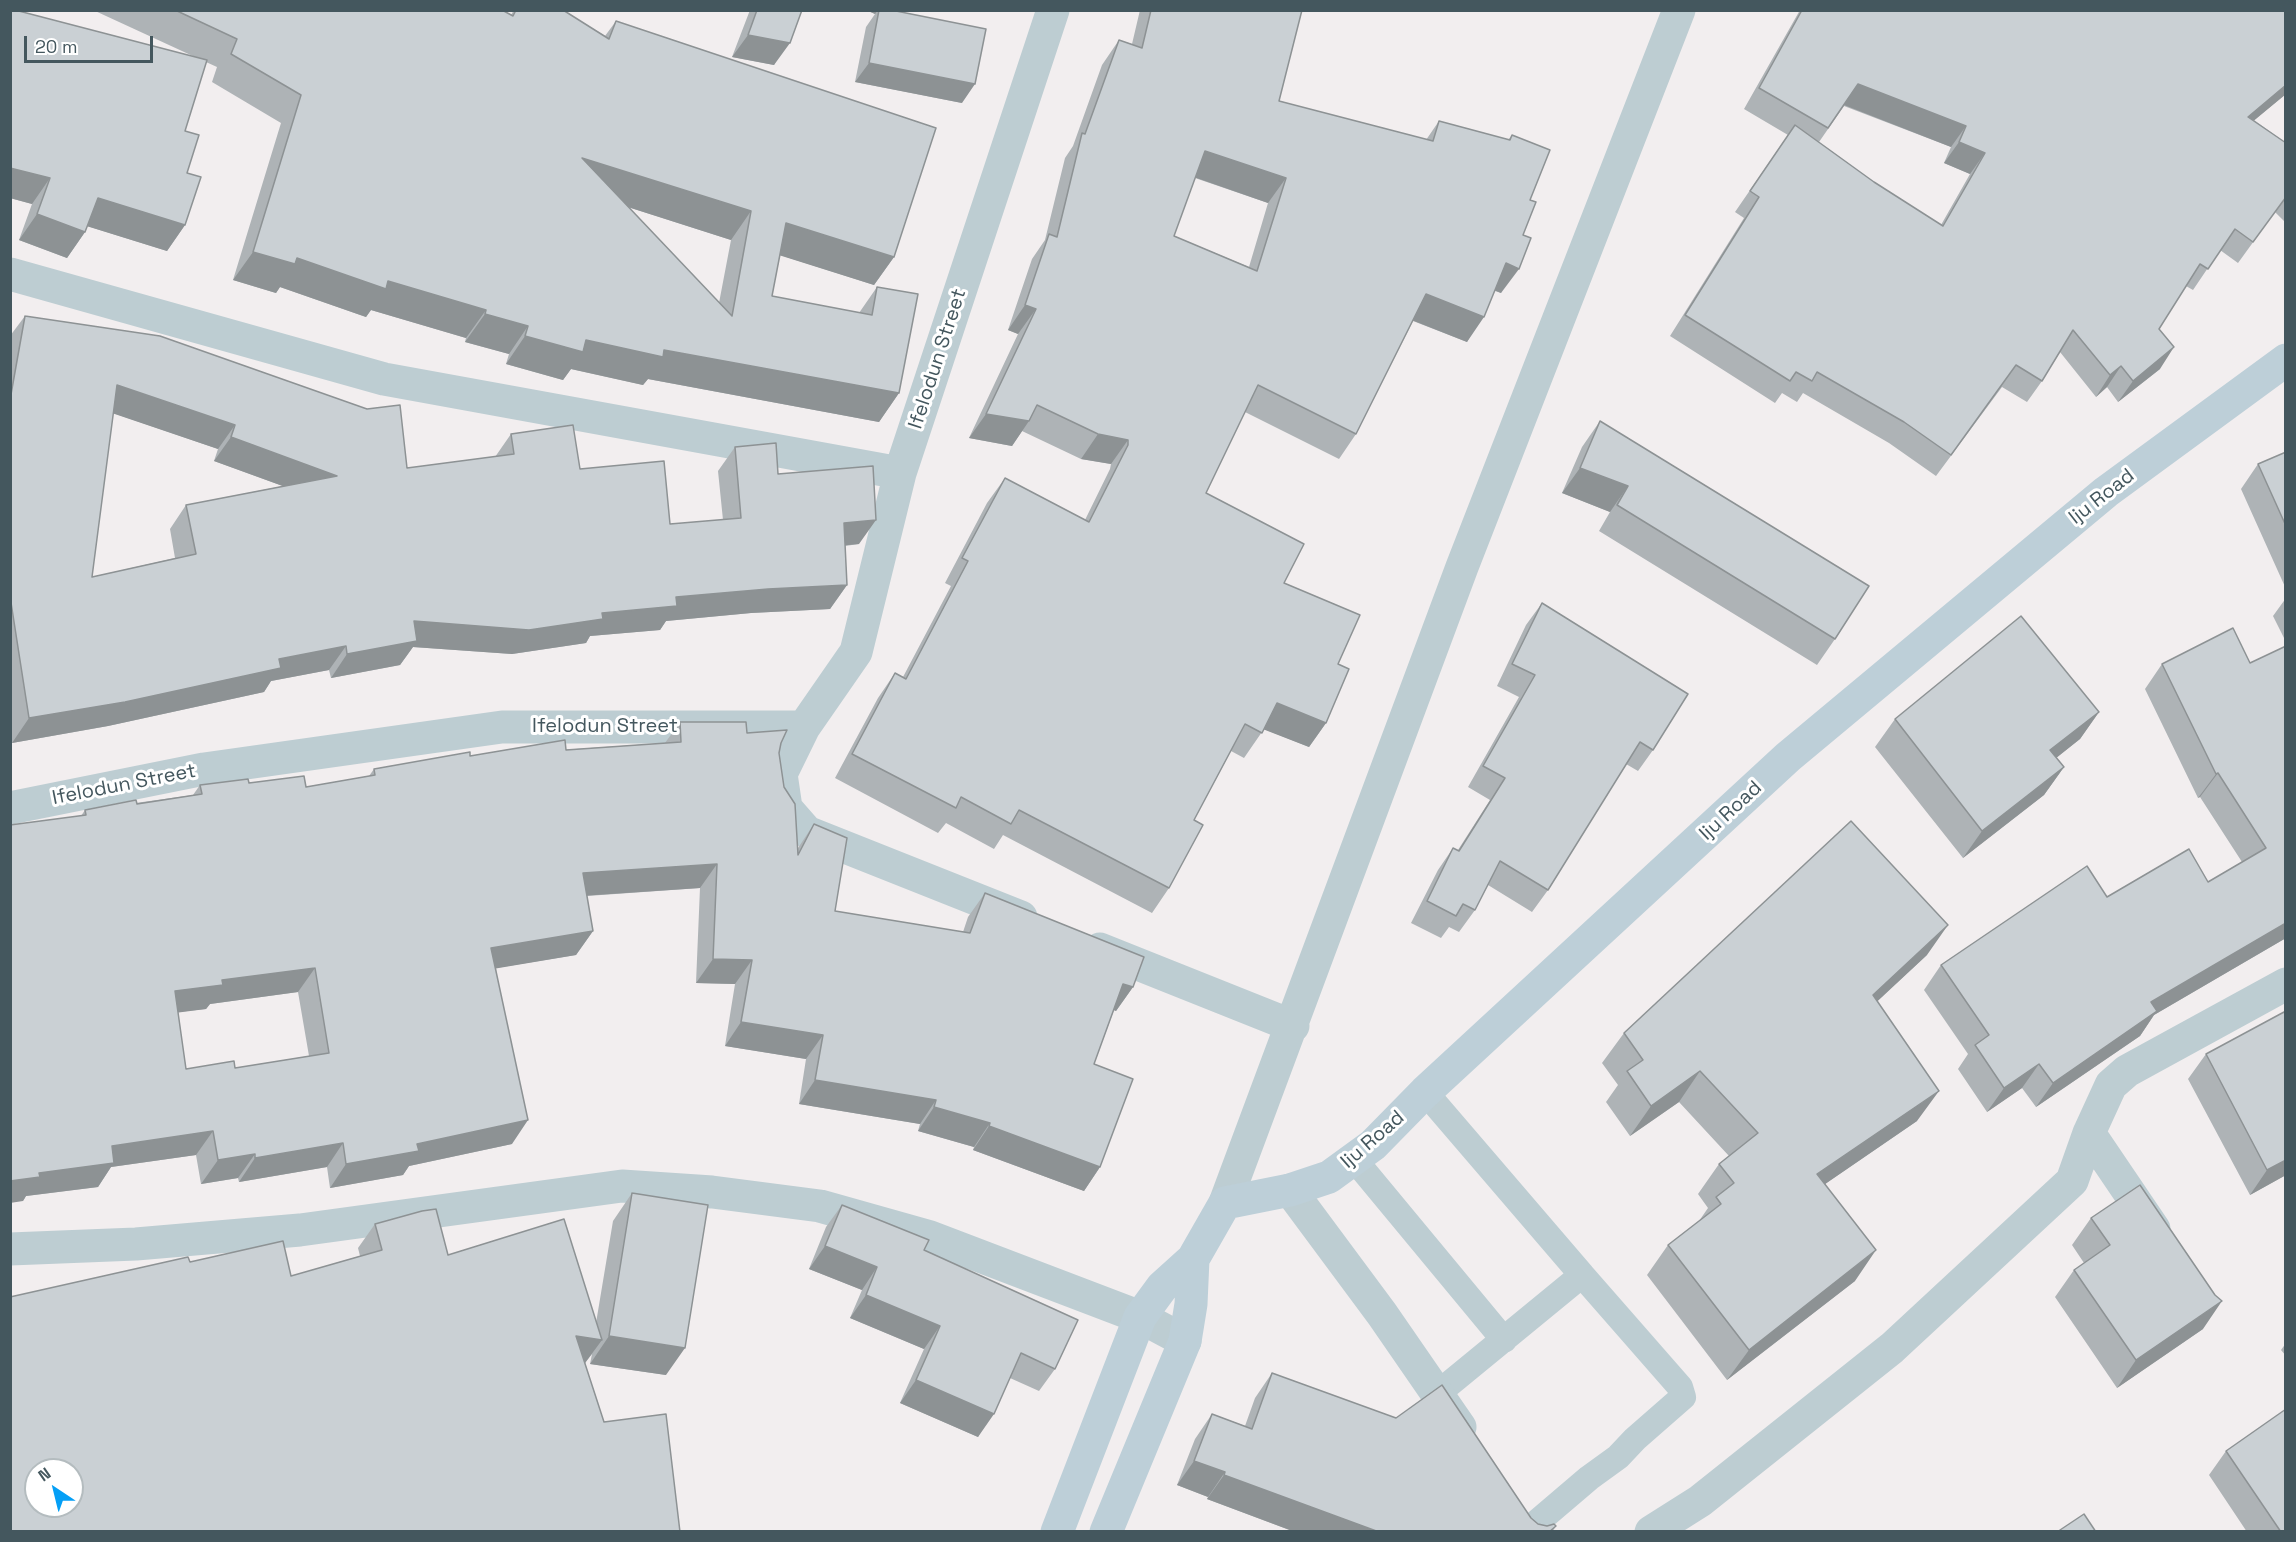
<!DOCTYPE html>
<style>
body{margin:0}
#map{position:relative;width:2296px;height:1542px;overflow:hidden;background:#f2eeef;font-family:"Space Grotesk",sans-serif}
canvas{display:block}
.frame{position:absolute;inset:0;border:12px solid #44575e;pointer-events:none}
.north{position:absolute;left:24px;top:1458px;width:60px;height:60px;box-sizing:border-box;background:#fff;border:2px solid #b4bcbf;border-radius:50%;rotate:325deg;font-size:16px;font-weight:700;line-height:24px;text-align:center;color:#44575e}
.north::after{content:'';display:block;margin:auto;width:21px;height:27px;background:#049ff6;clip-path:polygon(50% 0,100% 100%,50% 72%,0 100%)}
.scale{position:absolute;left:24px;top:36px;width:129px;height:27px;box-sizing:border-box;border:3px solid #44575e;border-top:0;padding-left:8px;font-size:18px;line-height:21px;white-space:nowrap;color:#44575e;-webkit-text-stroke:4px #fff;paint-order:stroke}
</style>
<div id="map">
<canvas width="2296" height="1542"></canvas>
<div class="frame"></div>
<div class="north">N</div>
<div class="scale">20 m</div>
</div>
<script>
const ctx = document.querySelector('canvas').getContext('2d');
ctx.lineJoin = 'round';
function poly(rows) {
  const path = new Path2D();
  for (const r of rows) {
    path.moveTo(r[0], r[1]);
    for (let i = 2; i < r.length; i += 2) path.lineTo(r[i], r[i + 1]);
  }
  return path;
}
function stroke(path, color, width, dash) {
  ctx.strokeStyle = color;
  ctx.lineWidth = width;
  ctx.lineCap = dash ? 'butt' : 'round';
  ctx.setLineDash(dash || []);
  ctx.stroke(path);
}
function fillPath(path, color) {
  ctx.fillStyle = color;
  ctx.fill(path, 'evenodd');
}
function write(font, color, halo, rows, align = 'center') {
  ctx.font = font + ' "Space Grotesk",sans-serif';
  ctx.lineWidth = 6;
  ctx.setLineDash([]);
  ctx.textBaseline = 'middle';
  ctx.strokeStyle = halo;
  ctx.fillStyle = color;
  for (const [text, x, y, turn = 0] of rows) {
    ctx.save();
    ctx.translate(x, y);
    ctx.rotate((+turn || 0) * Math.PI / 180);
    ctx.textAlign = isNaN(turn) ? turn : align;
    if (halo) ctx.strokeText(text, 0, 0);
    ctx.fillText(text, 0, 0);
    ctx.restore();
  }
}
const service = poly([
 [1425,1092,1582,1275,1437,1394],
 [1354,1159,1504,1340],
 [1528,1530,1589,1478,1618,1457,1635,1439,1683,1397,1680,1387,1582,1275]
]);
const minor = poly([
 [10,274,384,379,900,473],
 [10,808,204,769,502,727,804,727],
 [1021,917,807,832,786,808,781,774,804,727,856,652,900,473,1053,10],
 [1100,949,1293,1026],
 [2089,1133,2111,1085,2127,1071,2286,984],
 [1290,1190,1382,1314,1460,1427],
 [1225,1203,1462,567,1679,10],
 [10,1249,136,1244,300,1230,622,1186,712,1192,820,1206,930,1237,1140,1317,1185,1341],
 [1651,1532,1700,1501,1892,1348,2072,1181,2089,1133,2154,1229]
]);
const secondary = poly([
 [1057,1532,1140,1317,1162,1287,1193,1259,1225,1203,1290,1190,1329,1177,1373,1145,1425,1092,1788,757,2106,492,2286,360],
 [1106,1532,1185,1341,1191,1304,1193,1259]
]);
const wall = poly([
 [10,10,195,57,93,10,502,10,511,15,514,10,563,10,605,36,616,21,894,257,874,285,780,255,772,296,859,313,877,287,899,393,879,422,648,379,643,385,571,369,563,380,506,364,509,354,465,342,466,338,371,310,366,317,280,287,276,293,233,280,281,123,212,82,217,67,206,62,185,131,187,173,185,225,167,251,87,226,85,232,67,258,19,240,32,204,10,198],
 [628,207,731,240,719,303],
 [750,10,802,10,774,65,732,57],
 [866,10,892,10,962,103,855,82,866,27,875,14],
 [1140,10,1302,10,1279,101,1426,140,1439,121,1508,140,1512,135,1530,200,1501,293,1495,291,1467,342,1413,321,1356,434,1339,459,1245,412,1206,493,1284,583,1338,664,1326,723,1309,747,1264,729,1244,758,1231,751,1194,820,1169,888,1152,913,1003,835,994,849,946,823,938,833,835,778,878,698,895,673,903,677,951,586,945,583,987,503,1005,478,1085,520,1110,469,1111,464,1081,459,1022,431,1012,446,969,438,1018,334,1008,330,1032,259,1045,240,1065,158,1073,146,1102,65,1119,40,1132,44],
 [1195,178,1268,203,1249,267,1174,236],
 [1800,10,2286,10,2286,94,2254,120,2286,143,2286,223,2275,212,2238,263,2220,250,2193,290,2186,286,2159,329,2160,369,2118,402,2107,387,2096,397,2060,352,2042,381,2027,402,2002,387,1936,476,1889,443,1803,393,1797,402,1782,393,1775,403,1670,336,1744,218,1735,212,1788,135,1744,109],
 [1844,106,1951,147,1944,163,1970,174,1941,225,1874,182,1819,142],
 [25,316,407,468,495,457,511,434,580,469,670,524,723,520,718,471,735,447,778,474,859,544,845,546,847,585,830,609,751,613,666,621,660,630,590,636,586,643,512,654,413,647,400,665,331,678,329,670,271,681,264,692,108,726,12,743,10,732,10,336],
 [113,413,218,449,214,461,283,486,186,505,170,529,175,558,92,577],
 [1600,421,1835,639,1817,665,1599,531,1610,512,1562,493,1582,447],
 [2286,452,2286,589,2241,489,2258,464],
 [2286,598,2286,642,2273,616],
 [1542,603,1653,750,1638,771,1626,764,1548,890,1532,912,1488,885,1475,910,1459,932,1449,927,1441,938,1411,923,1438,870,1453,848,1458,850,1490,800,1468,787,1519,697,1497,686,1526,625],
 [2286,646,2286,938,2154,1015,2140,1036,2036,1107,2022,1088,1987,1112,1958,1069,1968,1054,1924,990,1941,965,2107,897,2208,882,2242,862,2200,797,2198,798,2145,689,2162,664,2250,663],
 [2099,712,2080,739,2056,758,2064,767,2044,795,1963,858,1875,747,1895,719],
 [680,722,747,733,781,743,779,753,784,787,798,848,814,824,835,911,963,932,968,917,985,893,1133,987,1116,1011,1114,1010,1094,1064,1100,1167,1084,1191,973,1150,974,1147,918,1131,920,1124,799,1104,806,1059,725,1046,735,984,696,983,700,888,587,896,593,931,576,955,496,968,512,1144,409,1166,403,1175,330,1188,327,1167,239,1182,238,1178,201,1184,196,1155,111,1167,98,1187,26,1196,23,1201,81,816,85,810,193,795,200,785,249,783,306,787,369,776,374,769,470,756,665,743],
 [298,992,309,1056,235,1068,186,1069,178,1012,206,1009,210,1004],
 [1927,955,1877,1001,1917,1121,1825,1184,1855,1281,1727,1380,1647,1275,1668,1245,1699,1221,1708,1208,1698,1194,1719,1164,1729,1156,1679,1102,1630,1136,1606,1102,1618,1085,1602,1063,1624,1033],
 [2286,1015,2286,1175,2250,1195,2188,1079,2206,1054],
 [632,1193,666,1375,590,1364,592,1354,585,1363,604,1422,190,1262,291,1276,360,1256,358,1248,375,1224,448,1255,596,1323,613,1221],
 [842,1205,924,1250,1055,1369,1039,1391,1010,1378,978,1437,900,1403,924,1349,850,1318,862,1290,809,1269,826,1227],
 [2091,1218,2203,1329,2117,1388,2055,1297,2074,1270,2084,1263,2072,1245],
 [2286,1343,2286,1356,2281,1350],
 [1272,1373,1531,1518,1538,1524,1547,1526,1556,1526,1552,1532,1295,1532,1207,1499,1208,1497,1177,1485,1195,1439,1212,1414,1245,1426,1255,1398],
 [2226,1451,2286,1532,2247,1532,2209,1475]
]);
const shadedWall = poly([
 [866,10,878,10,875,14],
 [748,35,790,43,774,65,732,57],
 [869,63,975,84,962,103,855,82],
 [1858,84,1966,126,1951,147,1844,105],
 [2286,85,2286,94,2233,138,2248,117],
 [1959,142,1985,153,1970,174,1944,163],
 [1205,151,1286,178,1268,203,1188,175],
 [582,158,751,211,731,240,562,186],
 [10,168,50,178,32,204,10,198],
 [98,198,185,225,167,251,80,224],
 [37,214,85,232,67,258,19,240],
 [786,223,894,257,874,285,766,251],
 [253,252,297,258,388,281,486,310,466,338,371,310,366,317,280,287,276,293,233,280],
 [1506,263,1519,269,1501,293,1489,288],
 [1426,294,1484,317,1467,342,1409,319],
 [1025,305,1036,309,1018,334,1008,330],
 [485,314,528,326,509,354,465,342],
 [525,336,586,340,664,350,899,393,879,422,648,379,643,385,571,369,563,380,506,364],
 [2174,347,2160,369,2118,402,2133,381],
 [2121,366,2107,387,2096,397,2110,375],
 [117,385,235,425,218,449,100,409],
 [986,414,1029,421,1012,446,969,438],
 [1098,434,1128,440,1111,464,1081,459],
 [231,437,337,476,321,500,214,461],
 [1580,468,1628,486,1610,512,1562,493],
 [876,520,859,544,827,547,844,523],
 [847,585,830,609,751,613,666,621,660,630,590,636,586,643,512,654,413,647,400,665,331,678,347,654,414,621,602,613,676,597,768,589],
 [346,646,329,670,271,681,264,692,108,726,12,743,29,718,279,659],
 [1277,703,1326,723,1309,747,1260,728],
 [2099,712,2080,739,2031,778,2050,750],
 [2064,767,2044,795,1963,858,1982,831],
 [2218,773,2200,797,2198,798,2216,774],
 [717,864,700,888,566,897,583,873],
 [2286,923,2286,938,2154,1015,2140,1036,2036,1107,2053,1083,2151,1002],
 [1948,925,1927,955,1852,1025,1873,995],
 [593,931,576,955,475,972,491,948],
 [713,959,752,960,735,984,696,983],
 [315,968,298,992,210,1004,206,1009,159,1015,175,991,222,980],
 [1123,984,1133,987,1116,1011,1107,1007],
 [741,1022,823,1035,806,1059,725,1046],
 [2039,1064,2022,1088,1987,1112,2004,1088],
 [1700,1071,1679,1102,1630,1136,1651,1106],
 [815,1080,936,1100,920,1124,799,1104],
 [1939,1091,1917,1121,1796,1204,1817,1174],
 [934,1107,990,1123,974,1147,918,1131],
 [528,1120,512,1144,409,1166,403,1175,330,1188,346,1164,417,1144],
 [989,1126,1100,1167,1084,1191,973,1150],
 [213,1131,196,1155,111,1167,98,1187,26,1196,23,1201,10,1203,10,1181,39,1173,112,1146],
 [343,1143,327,1167,239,1182,255,1158],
 [255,1154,238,1178,201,1184,218,1160],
 [2286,1160,2286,1175,2250,1195,2267,1170],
 [825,1246,877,1267,862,1290,809,1269],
 [1876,1250,1855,1281,1727,1380,1749,1350],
 [866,1295,940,1326,924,1349,850,1318],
 [2222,1301,2203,1329,2117,1388,2136,1360],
 [576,1336,602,1340,585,1363],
 [609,1336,685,1348,666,1375,590,1364],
 [916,1380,994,1414,978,1437,900,1403],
 [1194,1461,1225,1472,1208,1497,1177,1485],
 [1224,1475,1379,1532,1295,1532,1207,1499]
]);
const building = poly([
 [10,10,15,10,207,60,185,131,199,135,187,173,201,177,185,225,98,198,85,232,37,214,50,178,10,168,10,10],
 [175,10,502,10,513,16,516,10,563,10,609,39,616,21,936,128,894,257,786,223,772,296,872,315,877,287,918,294,899,393,664,350,663,357,586,340,583,352,525,336,528,326,485,314,486,310,388,281,386,289,297,258,295,264,253,252,301,95,231,54,237,39,175,10],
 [582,158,751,211,732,316,582,158],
 [757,10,802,10,790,43,748,35,757,10],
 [879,10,891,10,986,29,975,84,869,63,879,10],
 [1151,10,1302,10,1279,101,1433,141,1439,121,1510,140,1512,135,1550,150,1530,200,1536,202,1523,235,1531,238,1519,269,1506,263,1484,317,1426,294,1356,434,1258,385,1206,493,1304,544,1284,583,1360,615,1338,664,1349,669,1326,723,1277,703,1262,733,1245,724,1194,820,1203,825,1169,888,1019,810,1011,824,961,797,956,808,852,754,895,673,906,679,968,561,962,558,1005,478,1089,522,1128,445,1128,440,1098,434,1037,405,1029,421,986,414,1036,309,1025,305,1049,234,1057,237,1082,133,1085,134,1119,40,1142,48,1151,10],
 [1205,151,1286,178,1257,271,1174,236,1205,151],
 [1802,10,2286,10,2286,85,2248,117,2286,143,2286,197,2253,242,2235,229,2208,269,2200,264,2159,329,2174,347,2133,381,2121,366,2110,375,2073,330,2042,381,2016,365,1951,455,1904,422,1817,372,1812,381,1796,372,1790,381,1685,315,1759,197,1750,191,1795,125,1874,182,1943,226,1985,153,1959,142,1966,126,1858,84,1828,128,1759,88,1802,10],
 [25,316,160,336,367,409,400,405,407,468,514,454,511,434,573,425,580,469,664,461,670,524,741,518,735,447,776,443,778,474,873,466,876,520,844,523,847,585,768,589,676,597,677,606,602,613,603,619,529,630,414,621,417,641,347,654,346,646,279,659,281,668,125,702,29,718,10,596,10,400,25,316],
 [117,385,235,425,231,437,337,476,186,505,196,554,92,577,117,385],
 [1600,421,1869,586,1835,639,1617,505,1628,486,1580,468,1600,421],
 [2286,452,2286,526,2258,464,2286,452],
 [1542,603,1688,694,1653,750,1640,742,1548,890,1500,861,1475,910,1463,904,1456,916,1427,901,1453,848,1459,851,1505,778,1483,766,1535,675,1512,664,1542,603],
 [2021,616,2099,712,2050,750,2064,767,1982,831,1895,719,2021,616],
 [2233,628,2250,663,2286,646,2286,923,2151,1002,2157,1011,2053,1083,2039,1064,2004,1088,1975,1045,1989,1035,1941,965,2087,866,2107,897,2189,849,2208,882,2266,848,2218,773,2216,774,2162,664,2233,628],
 [680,722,746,722,747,733,787,730,781,743,779,753,784,787,795,804,798,855,814,824,847,838,835,911,970,933,985,893,1144,957,1133,987,1123,984,1094,1064,1133,1079,1100,1167,989,1126,990,1123,934,1107,936,1100,815,1080,823,1035,741,1022,752,960,713,959,717,864,583,873,593,931,491,948,528,1120,417,1144,419,1151,346,1164,343,1143,255,1158,255,1154,218,1160,213,1131,112,1146,114,1163,39,1173,40,1177,10,1181,10,825,86,815,85,810,136,800,137,804,202,794,200,785,248,779,249,783,304,776,306,787,375,775,374,769,470,752,470,756,565,740,566,750,681,742,680,722],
 [315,968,329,1053,235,1068,234,1061,186,1069,175,991,223,985,222,980,315,968],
 [1851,821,1948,925,1873,995,1939,1091,1817,1174,1876,1250,1749,1350,1668,1245,1721,1204,1716,1197,1734,1183,1719,1164,1758,1133,1700,1071,1651,1106,1627,1071,1643,1060,1624,1033,1851,821],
 [2284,1012,2286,1015,2286,1160,2267,1170,2206,1054,2284,1012],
 [2140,1185,2215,1295,2222,1301,2136,1360,2074,1270,2110,1245,2091,1218,2140,1185],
 [632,1193,708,1205,685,1348,609,1336,632,1193],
 [842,1205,929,1240,924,1250,1078,1320,1055,1369,1021,1353,994,1414,916,1380,940,1326,866,1295,877,1267,825,1246,842,1205],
 [436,1209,448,1255,564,1219,602,1340,576,1336,604,1422,666,1414,680,1532,10,1532,10,1297,188,1257,190,1262,283,1241,291,1276,382,1250,375,1224,422,1211,436,1209],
 [36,1470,72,1470,72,1506,36,1506,36,1470],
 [1272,1373,1396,1418,1442,1385,1531,1518,1538,1524,1547,1526,1554,1524,1556,1526,1549,1532,1379,1532,1224,1475,1225,1472,1194,1461,1212,1414,1252,1429,1272,1373],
 [2286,1409,2286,1532,2281,1532,2226,1451,2286,1409],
 [2084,1514,2096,1532,2057,1532,2084,1514]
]);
const streetNames = [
 ["Ifelodun Street",938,359,-72],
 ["Iju Road",2102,497,-38],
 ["Ifelodun Street",605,727],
 ["Ifelodun Street",124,785,-11],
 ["Iju Road",1731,811,-43],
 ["Iju Road",1373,1140,-41]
];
stroke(service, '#bdcdd2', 26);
stroke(minor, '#bdcdd2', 33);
stroke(secondary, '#bdcfd8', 33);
fillPath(wall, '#aeb3b6');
fillPath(shadedWall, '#8d9294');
fillPath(building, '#cad0d4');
stroke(building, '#8d9294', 1.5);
write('20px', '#44575e', '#fff', streetNames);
</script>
